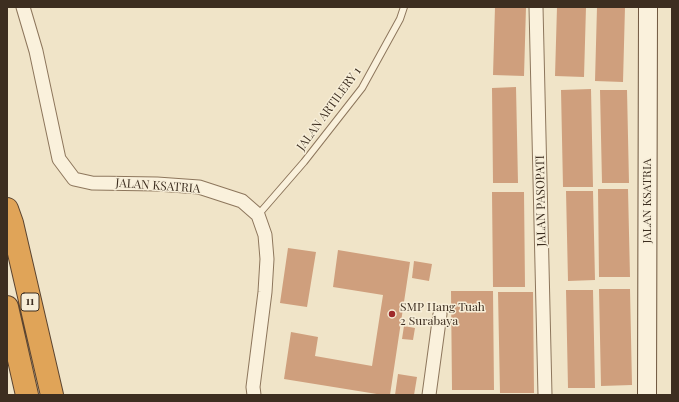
<!DOCTYPE html>
<style>
body{margin:0}
#map{position:relative;width:679px;height:402px;overflow:hidden;background:#f0e4c8;font-family:"Playfair Display",serif}
canvas{display:block}
.frame{position:absolute;inset:0;border:8px solid #3d2e20;pointer-events:none}
</style>
<div id="map">
<canvas width="679" height="402"></canvas>
<div class="frame"></div>
</div>
<script>
const ctx = document.querySelector('canvas').getContext('2d');
ctx.lineJoin = 'round';
function fillPath(path, color) {
  ctx.fillStyle = color;
  ctx.fill(path, 'evenodd');
}
function poly(rows) {
  const path = new Path2D();
  for (const r of rows) {
    path.moveTo(r[0], r[1]);
    for (let i = 2; i < r.length; i += 2) path.lineTo(r[i], r[i + 1]);
  }
  return path;
}
function stroke(path, color, width, dash) {
  ctx.strokeStyle = color;
  ctx.lineWidth = width;
  ctx.lineCap = dash ? 'butt' : 'round';
  ctx.setLineDash(dash || []);
  ctx.stroke(path);
}
function write(font, color, halo, rows, align = 'center') {
  ctx.font = font + ' "Playfair Display",serif';
  ctx.lineWidth = 3;
  ctx.setLineDash([]);
  ctx.textBaseline = 'middle';
  ctx.strokeStyle = halo;
  ctx.fillStyle = color;
  for (const [text, x, y, turn = 0] of rows) {
    ctx.save();
    ctx.translate(x, y);
    ctx.rotate((+turn || 0) * Math.PI / 180);
    ctx.textAlign = isNaN(turn) ? turn : align;
    if (halo) ctx.strokeText(text, 0, 0);
    ctx.fillText(text, 0, 0);
    ctx.restore();
  }
}
const building = poly([
 [495,7,526,7,524,76,493,75],
 [557,7,586,7,584,77,555,76],
 [597,7,625,7,623,82,595,81],
 [516,87,518,183,493,183,492,88],
 [591,89,593,187,563,187,561,90],
 [600,90,627,90,629,183,602,183],
 [598,189,628,189,630,277,599,277],
 [566,191,593,191,595,280,568,281],
 [492,192,524,192,525,287,493,287],
 [288,248,316,252,307,307,280,303],
 [338,250,410,262,390,395,383,395,284,379,291,332,318,337,315,356,372,366,383,295,333,287],
 [414,261,432,264,429,281,412,278],
 [599,289,630,289,632,385,601,386],
 [566,290,593,290,595,388,568,388],
 [451,291,493,291,494,390,452,390],
 [498,292,533,292,534,393,500,393],
 [404,326,415,328,413,340,402,339],
 [398,374,417,377,414,395,395,395]
]);
const lane = poly([
 [258,215,304,162,362,88,400,19,404,7]
]);
const street = poly([
 [23,7,36,51,59,159,74,179,92,183,157,184,199,187,242,201,258,215,265,235,267,259,265,292,253,387,254,395],
 [536,7,545,395],
 [429,395,440,314]
]);
const secondary = poly([
 [647,395,648,7]
]);
const highway = poly([
 [7,209,12,223,52,395],
 [7,307,27,395]
]);
const markers = [
 [392,314,4,"#9e2a2b"]
];
const shields = [
 [30,302,18]
];
const shieldNames = [
 ["11",30,302]
];
const streetNames = [
 ["JALAN ARTILERY 1",329,109,-54],
 ["JALAN KSATRIA",158,186,4],
 ["JALAN PASOPATI",541,201,-91],
 ["JALAN KSATRIA",647,201,-90]
];
const poiNames = [
 ["SMP Hang Tuah",400,307],
 ["2 Surabaya",400,321]
];
fillPath(building, '#cf9f7d');
stroke(lane, '#8d765c', 8);
stroke(street, '#8d765c', 15);
stroke(secondary, '#6f573f', 20);
stroke(highway, '#5b4430', 24);
stroke(lane, '#faf1dc', 6);
stroke(street, '#faf1dc', 13);
stroke(secondary, '#faf1dc', 18);
stroke(highway, '#e0a458', 22);
for (const [x, y, r, color] of markers) {
  const dot = new Path2D();
  dot.arc(x, y, r, 0, 2 * Math.PI);
  ctx.fillStyle = color;
  ctx.fill(dot);
  stroke(dot, '#f7eed8', 1.5);
}
for (const [x, y, w] of shields) {
  const box = new Path2D();
  box.roundRect(x - w / 2, y - 9, w, 18, 3);
  ctx.fillStyle = '#f7eed8';
  ctx.fill(box);
  stroke(box, '#3d2e20', 1);
}
write('bold 11px', '#3d2e20', null, shieldNames);
write('12px', '#3d2e20', '#f7eed8', streetNames);
write('12px', '#3d2e20', '#f7eed8', poiNames, 'left');
</script>
